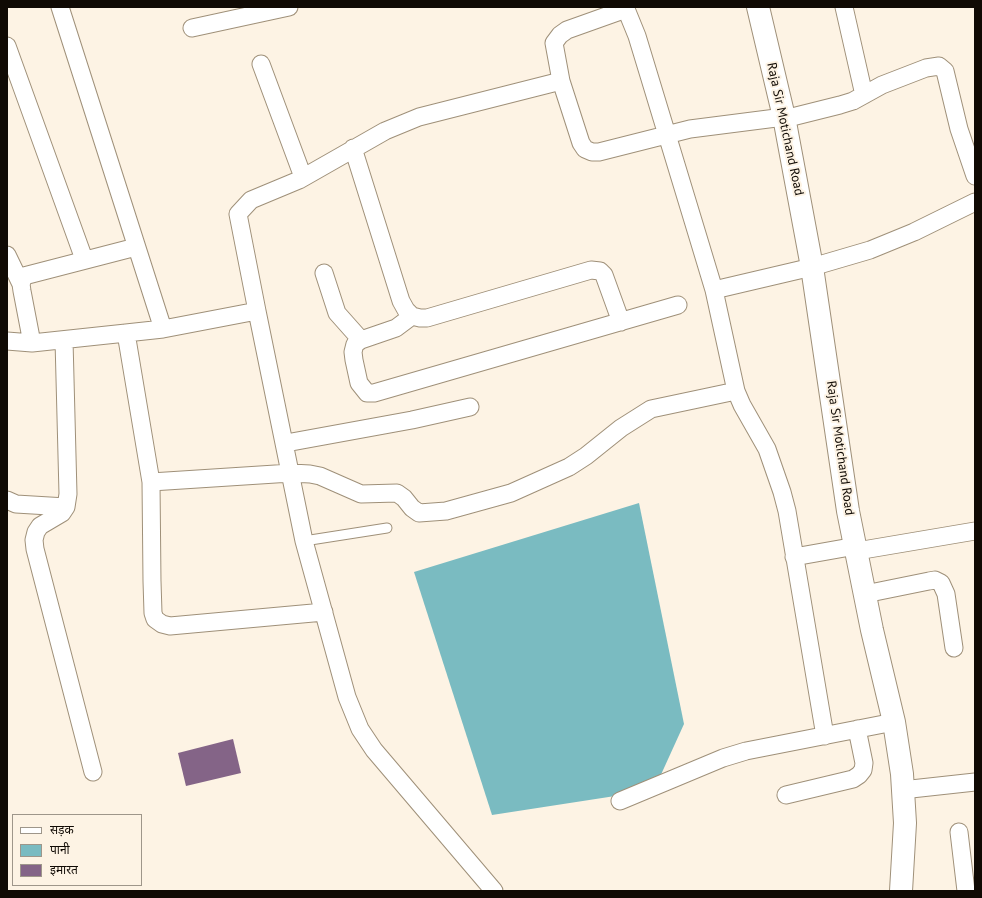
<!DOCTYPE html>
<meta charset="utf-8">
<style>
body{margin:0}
#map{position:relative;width:982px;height:898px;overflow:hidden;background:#fdf3e4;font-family:"PT Sans","Noto Sans Devanagari",sans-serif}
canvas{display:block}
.frame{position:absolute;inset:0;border:8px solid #100a04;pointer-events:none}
.legend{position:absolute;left:12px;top:814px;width:130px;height:72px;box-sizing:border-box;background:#fdf3e4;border:1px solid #9e968a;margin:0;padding:5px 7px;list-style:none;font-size:12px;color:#100a04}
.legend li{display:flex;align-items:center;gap:8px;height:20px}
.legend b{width:20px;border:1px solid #9e968a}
</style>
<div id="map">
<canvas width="982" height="898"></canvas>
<div class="frame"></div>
<ul class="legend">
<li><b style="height:5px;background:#fff"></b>सड़क</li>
<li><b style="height:11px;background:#7abbc1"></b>पानी</li>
<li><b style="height:11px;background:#846487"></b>इमारत</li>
</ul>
</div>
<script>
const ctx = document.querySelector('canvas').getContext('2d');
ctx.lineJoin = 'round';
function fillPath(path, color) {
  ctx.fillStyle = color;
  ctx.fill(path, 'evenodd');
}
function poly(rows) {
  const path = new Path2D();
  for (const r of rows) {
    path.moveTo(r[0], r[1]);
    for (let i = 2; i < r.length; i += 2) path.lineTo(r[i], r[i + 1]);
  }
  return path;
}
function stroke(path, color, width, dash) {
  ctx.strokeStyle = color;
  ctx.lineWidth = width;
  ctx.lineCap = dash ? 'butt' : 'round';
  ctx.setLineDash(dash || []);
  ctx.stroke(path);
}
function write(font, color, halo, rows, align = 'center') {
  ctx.font = font + ' "PT Sans",sans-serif';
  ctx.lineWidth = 4;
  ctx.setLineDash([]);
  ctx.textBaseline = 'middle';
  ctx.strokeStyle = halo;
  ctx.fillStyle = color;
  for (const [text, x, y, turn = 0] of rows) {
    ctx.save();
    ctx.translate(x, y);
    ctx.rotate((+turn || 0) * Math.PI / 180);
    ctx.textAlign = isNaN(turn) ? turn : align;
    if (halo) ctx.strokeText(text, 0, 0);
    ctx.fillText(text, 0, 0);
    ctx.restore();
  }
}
const water = poly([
 [639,503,684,724,654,790,492,815,414,572]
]);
const building = poly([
 [233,739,241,773,186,786,178,753]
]);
const service = poly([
 [304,541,387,528]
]);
const minor = poly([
 [60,7,163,329],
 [844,7,864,95],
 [626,9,637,36,698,237,714,290,736,391,742,405,767,449,782,492,787,511,825,736],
 [192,28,289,7],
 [7,46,84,259],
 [261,64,303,177],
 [561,81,581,143,585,149,592,152,599,152,690,129,784,117],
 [784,119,840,105,853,101,882,85,926,68,939,66,945,71,959,129,975,176],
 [353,148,401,301,406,310,412,316,420,318,427,318,591,270,600,271,604,275,621,322],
 [7,255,21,284],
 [324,273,337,313,361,340],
 [714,290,812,267,870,250,914,232,975,202],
 [257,311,238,214,251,200,299,180,385,131,419,117,561,81,554,43,560,35,567,30,626,9,625,7],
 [412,316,396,328,361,340,355,344,353,352,354,360,359,383,367,393,374,393,678,305],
 [126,333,151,482],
 [64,340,68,494,66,507,62,513,40,526,36,532,34,540,35,549,93,772],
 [7,341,32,343,126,333,163,329,257,311,304,541,347,697,360,729,374,750,494,891],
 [32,343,22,291,21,284,24,276,136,247],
 [286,443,412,420,470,407],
 [7,500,16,504,66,507],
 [857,551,975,531],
 [794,557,856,546],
 [865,594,929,581,935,580,941,583,946,594,954,648],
 [324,612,170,626,162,624,155,619,153,613,152,581,151,482,291,473,310,474,320,476,361,494,397,493,404,498,412,508,419,513,446,511,511,493,569,467,586,456,621,428,651,409,736,391],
 [902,790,975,782],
 [786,795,853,779,859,775,863,770,864,763,857,729],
 [620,801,723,758,746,751,894,722],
 [959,832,966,891]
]);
const tertiary = poly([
 [758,7,784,117,812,267,848,511,872,630,894,722,902,774,905,823,901,891]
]);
const streetNames = [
 ["Raja Sir Motichand Road",785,129,78],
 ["Raja Sir Motichand Road",840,448,82]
];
fillPath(water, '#7abbc1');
fillPath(building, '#846487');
stroke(service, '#9f9079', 11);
stroke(minor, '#9f9079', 19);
stroke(tertiary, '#9f9079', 24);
stroke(service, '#fff', 9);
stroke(minor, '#fff', 17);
stroke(tertiary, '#fff', 22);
write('13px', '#100a04', '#fdf3e4', streetNames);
</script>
